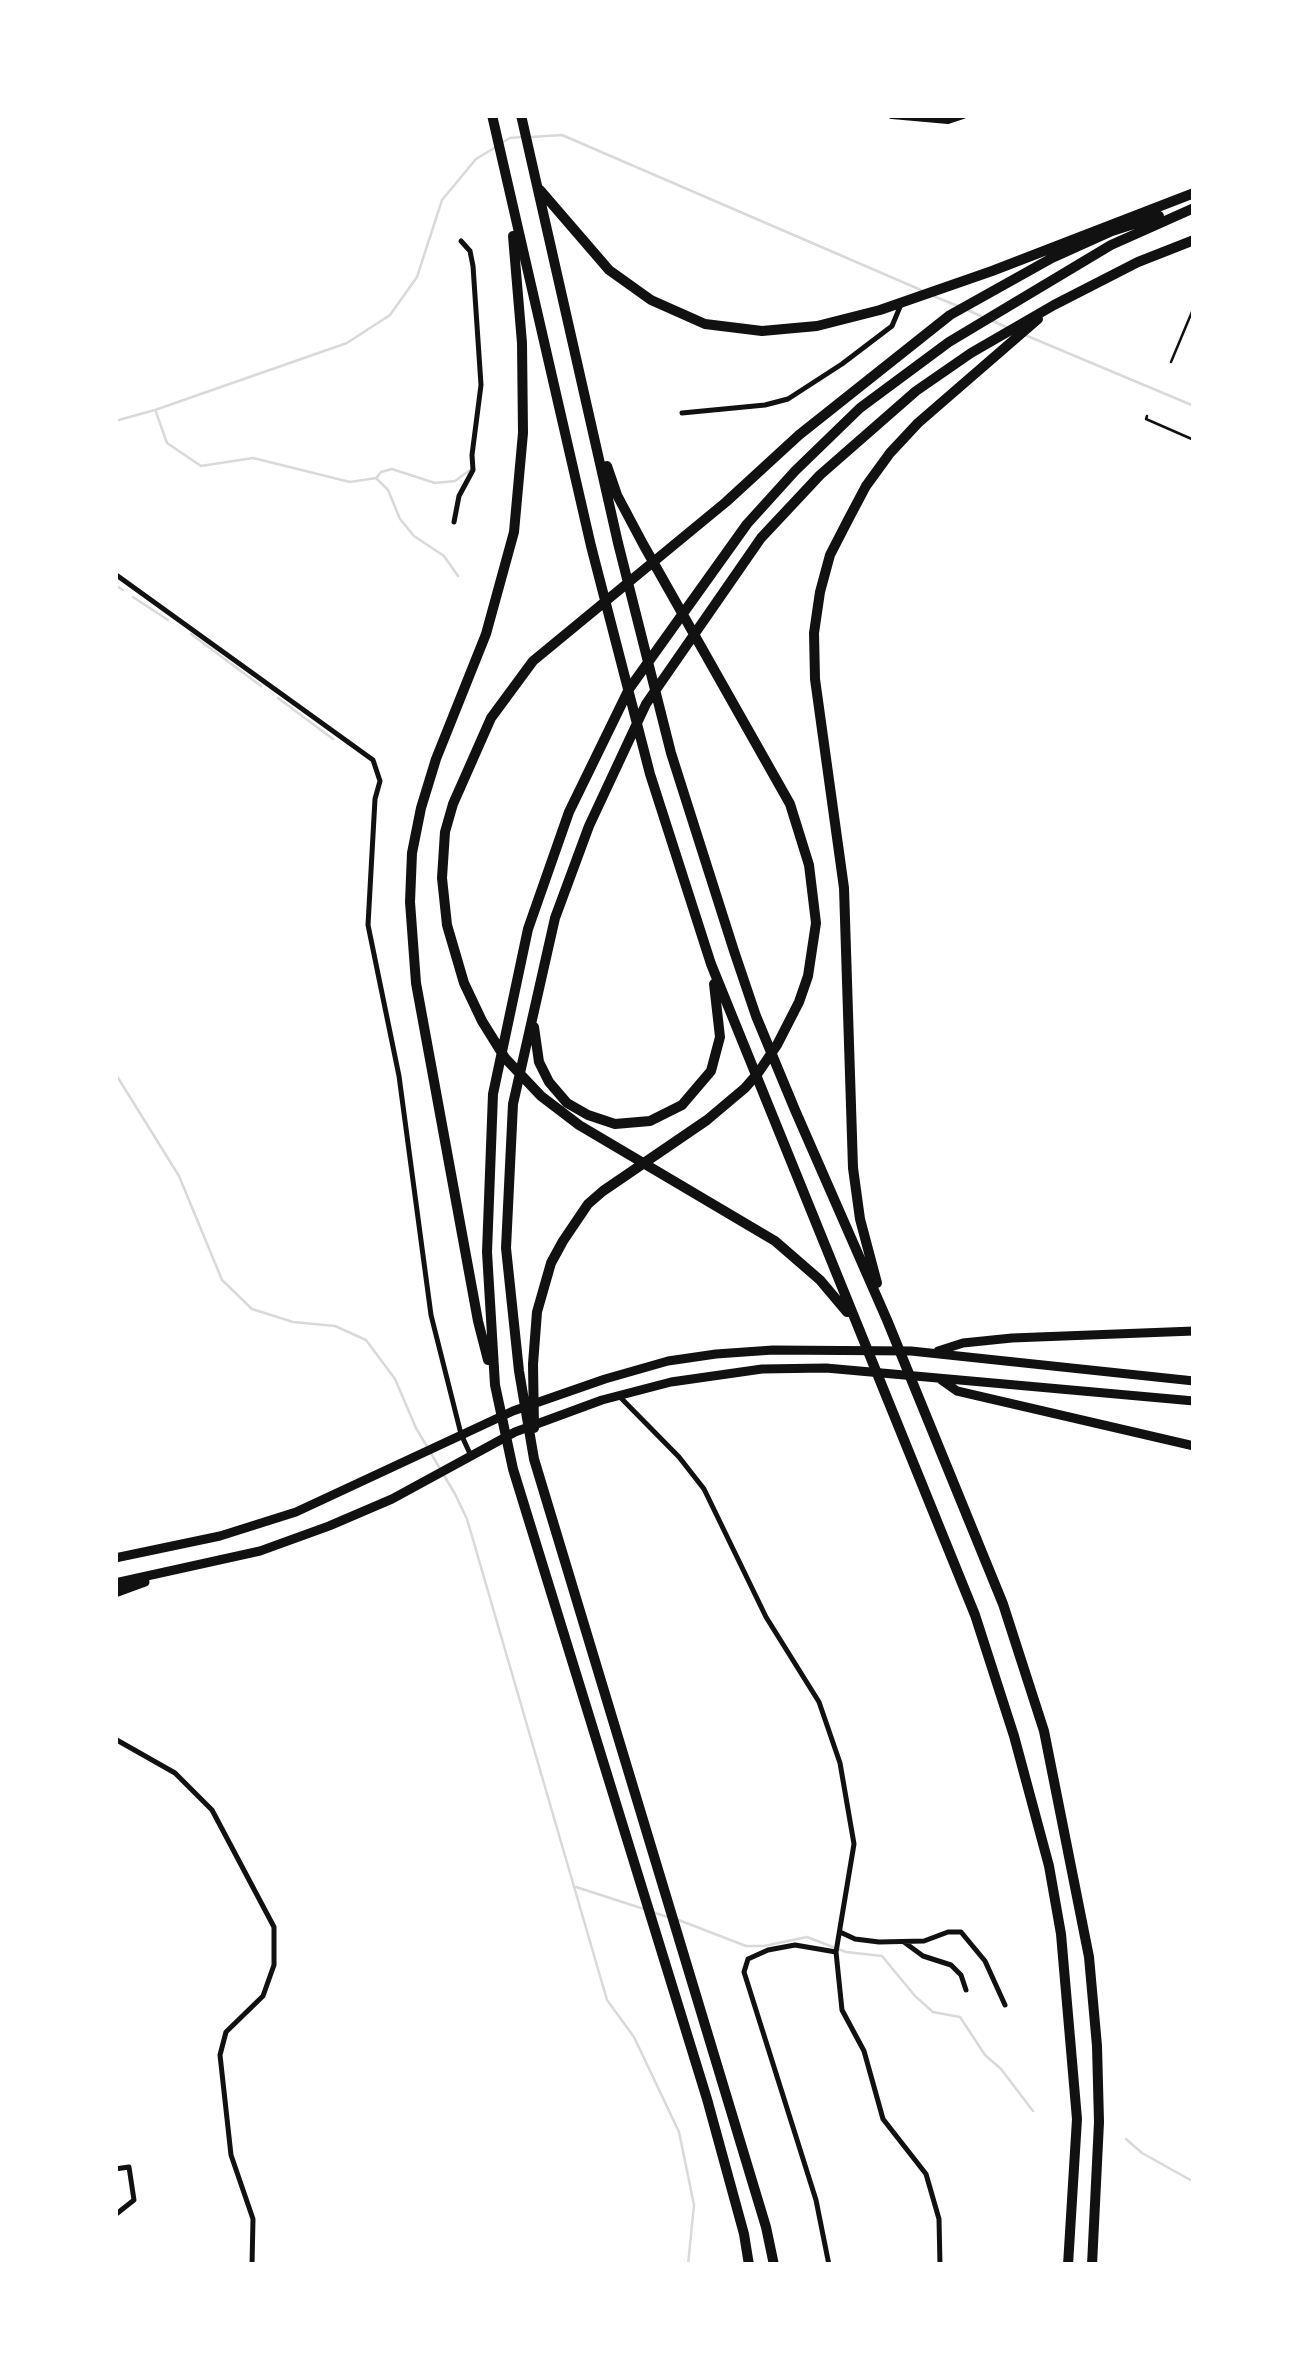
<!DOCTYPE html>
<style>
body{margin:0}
#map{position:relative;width:1309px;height:2380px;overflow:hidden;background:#fff;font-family:"Archivo Narrow",sans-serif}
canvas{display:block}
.frame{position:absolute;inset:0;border:118px solid #fff;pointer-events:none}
</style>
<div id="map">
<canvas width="1309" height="2380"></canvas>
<div class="frame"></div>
</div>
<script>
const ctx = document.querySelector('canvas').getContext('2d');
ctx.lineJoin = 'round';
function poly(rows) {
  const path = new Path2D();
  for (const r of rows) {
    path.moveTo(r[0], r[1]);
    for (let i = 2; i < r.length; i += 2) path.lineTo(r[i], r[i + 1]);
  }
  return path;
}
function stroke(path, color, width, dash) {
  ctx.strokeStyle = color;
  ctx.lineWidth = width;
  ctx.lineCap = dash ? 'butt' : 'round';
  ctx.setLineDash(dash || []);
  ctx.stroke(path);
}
const stream = poly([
 [531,137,562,135,921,290],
 [503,142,510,138,523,137],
 [933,296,958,306],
 [965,309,981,316],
 [993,321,1008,328],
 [1025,335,1194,406],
 [156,412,167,443,201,466,253,458,350,482,376,478,388,490,400,519,414,536,444,556,458,576],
 [115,421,155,410,347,343,390,315,417,277,442,200,476,159,496,147],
 [377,477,381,472,392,469,435,483,455,481,470,470],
 [115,585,123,590],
 [133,597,168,620],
 [191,634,261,686],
 [278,698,333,739],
 [115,1073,179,1176,222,1280,252,1309,293,1322,335,1326,366,1340,395,1379,416,1428,455,1494,467,1519,607,2000,634,2037,679,2132,694,2205,688,2265],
 [576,1887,644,1909],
 [652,1912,668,1917],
 [676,1919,746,1946,764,1946,807,1937,846,1952,882,1956,915,1996,933,2012,960,2017,985,2055,1001,2069,1033,2111],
 [1126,2139,1142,2153,1194,2182]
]);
const service = poly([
 [1171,362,1194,307],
 [1147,416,1146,419,1194,440]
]);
const minor = poly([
 [682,413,765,405,788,399,842,364,892,326,902,302],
 [454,522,459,496,473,470,472,455,481,385,473,266,470,251,461,241],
 [115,574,373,760,380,781,375,799,368,925,399,1076,431,1315,461,1434,471,1456],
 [619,1396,679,1457,704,1489,766,1617,819,1702,840,1763,854,1844,836,1952,842,2010,864,2051,883,2119,926,2174,939,2219,940,2265],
 [115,1739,175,1773,212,1810,274,1927,274,1965,263,1996,226,2032,220,2055,231,2155,253,2219,252,2265],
 [840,1932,855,1939,879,1942,924,1941,948,1932,961,1932,985,1961,1005,2005],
 [904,1942,923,1956,951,1965,961,1975,966,1990],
 [115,2169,129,2167,134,2200,115,2215],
 [829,2265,816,2200,744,1972,748,1959,768,1950,795,1945,836,1952]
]);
const tertiary = poly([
 [892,115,948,120,963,115]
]);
const primary = poly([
 [938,1351,963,1343,1012,1338,1194,1331],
 [940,1379,957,1391,1194,1446],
 [115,1558,220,1536,296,1512,513,1411,605,1379,668,1361,716,1354,773,1350,911,1351,1194,1381],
 [115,1583,260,1551,329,1526,392,1499,515,1432,602,1400,671,1382,762,1369,826,1368,1194,1401],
 [115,1593,145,1582]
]);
const motorway = poly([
 [492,115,591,546,650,774,711,964,975,1615,1014,1736,1049,1866,1061,1934,1077,2119,1068,2265],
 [521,115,618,543,671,753,734,951,756,1016,795,1110,887,1320,1003,1604,1044,1731,1089,1957,1097,2046,1099,2122,1092,2265],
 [540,190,609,270,651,300,705,324,762,331,817,326,880,310,992,271,1194,193],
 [534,1027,539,1062,549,1082,567,1103,588,1115,615,1124,650,1121,682,1105,711,1071,720,1037,714,984],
 [877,1283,860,1219,853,1168,844,888,815,679,814,633,820,592,830,555,848,520,866,486,890,453,918,423,1038,319],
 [847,1312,820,1280,775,1241,579,1125,541,1096,505,1058,482,1021,464,983,447,925,442,878,445,832,453,804,491,718,533,661,726,502,799,435,950,315,1052,258,1112,231,1159,216],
 [488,1360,478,1321,416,983,410,902,412,853,421,808,436,759,486,634,514,532,523,433,522,343,513,236],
 [534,1428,533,1364,537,1312,551,1263,563,1241,588,1204,603,1191,707,1120,745,1088,758,1073,777,1045,799,1002,808,976,816,923,809,865,790,804,643,544,617,495,607,466],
 [749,2265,744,2234,707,2099,513,1469,495,1385,487,1252,493,1094,528,929,569,812,629,689,747,524,795,471,860,408,949,342,1111,245,1194,208],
 [774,2265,766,2227,534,1459,519,1371,506,1248,513,1104,555,918,589,826,646,704,761,538,820,475,916,391,971,353,1054,305,1138,262,1194,240]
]);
stroke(stream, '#d9d9d9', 2.5);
stroke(service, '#111', 2.5);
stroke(minor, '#111', 5);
stroke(tertiary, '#111', 8);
stroke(primary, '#111', 9);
stroke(motorway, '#111', 10);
</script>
